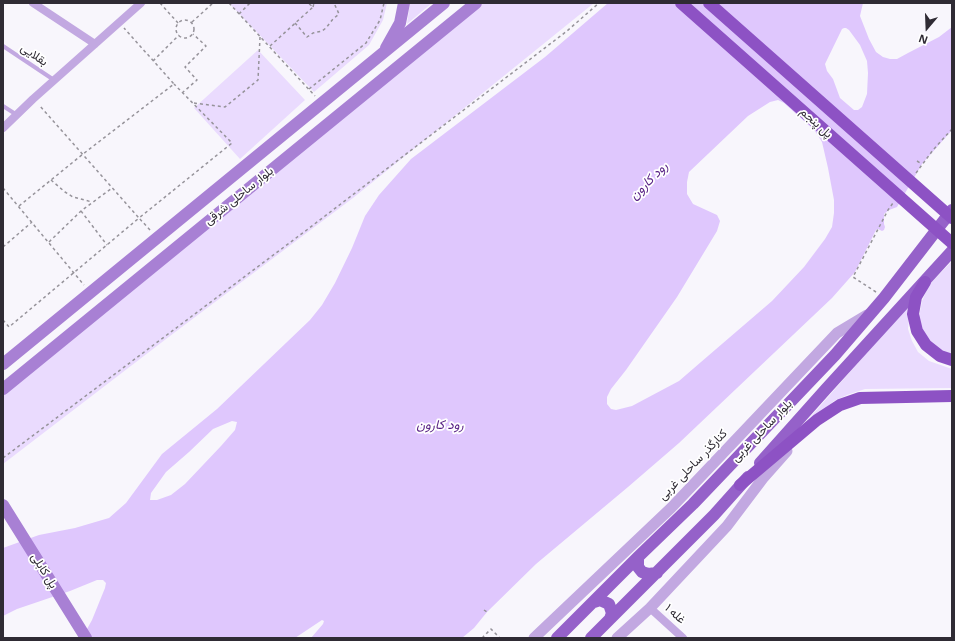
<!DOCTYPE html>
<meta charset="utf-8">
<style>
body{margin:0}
#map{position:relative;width:955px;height:641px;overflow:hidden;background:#f8f6fc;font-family:"Noto Sans",sans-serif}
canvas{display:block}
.frame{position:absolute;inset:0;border:4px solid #2f2b34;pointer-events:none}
.north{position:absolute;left:907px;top:8px;width:40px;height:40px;-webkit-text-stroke:3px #fff;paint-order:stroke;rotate:199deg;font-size:11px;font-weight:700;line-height:16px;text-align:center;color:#2f2b34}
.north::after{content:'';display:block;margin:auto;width:14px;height:18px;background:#2f2b34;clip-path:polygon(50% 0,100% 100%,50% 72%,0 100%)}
</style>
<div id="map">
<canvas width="955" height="641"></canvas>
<div class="frame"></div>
<div class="north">N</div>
</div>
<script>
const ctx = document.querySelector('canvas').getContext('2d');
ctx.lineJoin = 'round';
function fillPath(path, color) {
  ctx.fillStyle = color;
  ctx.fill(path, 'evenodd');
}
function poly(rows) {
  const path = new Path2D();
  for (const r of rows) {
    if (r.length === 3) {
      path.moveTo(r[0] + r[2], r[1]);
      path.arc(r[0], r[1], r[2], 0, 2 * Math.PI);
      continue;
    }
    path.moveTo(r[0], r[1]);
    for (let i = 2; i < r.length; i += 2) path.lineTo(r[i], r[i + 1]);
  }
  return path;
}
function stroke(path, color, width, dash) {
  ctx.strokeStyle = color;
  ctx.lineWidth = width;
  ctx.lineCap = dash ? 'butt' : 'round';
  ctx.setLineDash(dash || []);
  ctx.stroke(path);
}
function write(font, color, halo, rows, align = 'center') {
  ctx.font = font + ' "Noto Sans",Vazirmatn,sans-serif';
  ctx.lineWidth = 3.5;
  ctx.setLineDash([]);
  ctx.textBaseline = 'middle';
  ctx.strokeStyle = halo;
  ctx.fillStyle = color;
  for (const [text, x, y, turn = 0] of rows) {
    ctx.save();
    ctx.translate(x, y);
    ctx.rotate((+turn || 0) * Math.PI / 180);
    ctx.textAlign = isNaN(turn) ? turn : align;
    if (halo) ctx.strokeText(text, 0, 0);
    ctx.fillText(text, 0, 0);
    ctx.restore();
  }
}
const green = poly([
 [229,3,387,3,383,20,369,45,314,92],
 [410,3,432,3,407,24],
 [475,3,594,3,353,198,170,336,3,464,3,389],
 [258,50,305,100,240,159,194,108],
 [952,261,952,359,924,340,919,317,922,301,929,285],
 [914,299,909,318,908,329,912,341,918,352,929,361,952,369,952,388,865,389,847,395,834,401,799,430]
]);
const water = poly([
 [608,3,863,3,860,16,869,39,876,52,883,57,890,59,897,59,908,53,939,37,952,27,952,130,922,164,897,207,889,210,884,214,884,224,885,227,884,230,882,231,878,229,876,230,855,272,832,298,679,443,628,487,536,564,487,612,474,628,462,638,311,638,323,624,324,621,322,620,295,638,82,638,92,620,105,588,106,583,103,580,97,580,70,591,17,609,3,616,3,548,39,535,75,528,109,518,126,503,162,454,217,409,310,320,322,305,335,283,352,248,365,216,379,195,411,159,545,57],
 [844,28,846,28,849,30,860,45,867,61,868,73,867,94,862,107,858,110,854,110,840,98,833,79,827,71,825,64,842,29],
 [778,100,784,103,815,131,822,142,828,168,834,200,834,213,832,227,825,239,804,267,772,301,701,362,679,381,632,406,616,410,611,409,607,404,607,397,611,389,626,370,677,297,717,231,720,221,717,215,693,204,687,194,687,182,689,172,748,116,770,102],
 [232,421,237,422,235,430,221,446,185,484,171,495,157,500,150,500,151,493,166,472,189,452,213,429]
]);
const path = poly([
 [160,3,178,23],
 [229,3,315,96],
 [313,7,314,3],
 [239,14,250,3],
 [185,29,9],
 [192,22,213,3],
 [295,23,307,37,313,33,322,31,326,28,333,19,339,14,334,3],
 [270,46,313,7,308,3],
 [153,61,179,35],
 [309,89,366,43,380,20,384,3],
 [182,93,197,80,185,67,206,46,193,34],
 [194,103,225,107,258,80,260,37],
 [917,161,922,164],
 [916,173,933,150,952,129],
 [51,180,65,192,73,197,92,202],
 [3,188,84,285],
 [19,206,83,154,174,84,124,28],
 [81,211,107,245],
 [150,230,139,218,232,143,174,84],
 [49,242,81,211,112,188],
 [3,247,32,222],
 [876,292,853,277,888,210,893,203],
 [3,320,9,327,139,218,39,105],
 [3,458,308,229,567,31,599,3],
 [484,610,487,612],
 [484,638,483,637,491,629,500,638]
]);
const service = poly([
 [3,46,54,80],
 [3,106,17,115]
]);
const minor = poly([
 [33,3,95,44],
 [3,128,33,99,141,3],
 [650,608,683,638]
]);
const tertiary = poly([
 [534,638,671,508,837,333,867,315],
 [617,638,650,608,727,526,764,477,787,451]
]);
const secondary = poly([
 [386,48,400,23,404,3],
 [3,364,444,3],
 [3,389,476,3],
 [3,505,86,638]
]);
const primary = poly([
 [760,463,826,389,952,251],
 [638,557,638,567,642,572,648,574,657,573],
 [594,602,600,600,609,604,612,613,610,619],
 [557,638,638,557,693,504,835,355,884,298,952,210],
 [591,638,714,515,748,477]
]);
const trunk = poly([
 [681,3,952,243],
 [709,3,952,218],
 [925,282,916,297,913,314,917,331,926,345,940,356,952,360],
 [740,485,817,420,840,405,860,398,952,396]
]);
const streetNames = [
 ["بقلایی",34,55,34],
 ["پل پنجم",816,123,42],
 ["بلوار ساحلی شرقی",239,196,-39],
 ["بلوار ساحلی غربی",762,431,-46],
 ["کنارگذر ساحلی غربی",693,465,-46],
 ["پل کابلی",44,571,58],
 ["غله ۱",675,614,42]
];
const waterNames = [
 ["رود کارون",649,181,-45],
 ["رود کارون",440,425]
];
fillPath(green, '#eadbfe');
fillPath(water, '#dfc7fd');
stroke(path, '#96939a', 1.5, [3, 3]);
stroke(service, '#c2a8e1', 4);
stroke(minor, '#c2a8e1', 8);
stroke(tertiary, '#c2a8e1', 11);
stroke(secondary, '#a880d4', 12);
stroke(primary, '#9561c9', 12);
stroke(trunk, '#8d52c4', 12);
write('12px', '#2f2b34', '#fff', streetNames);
write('italic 13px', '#561f83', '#fff', waterNames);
</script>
